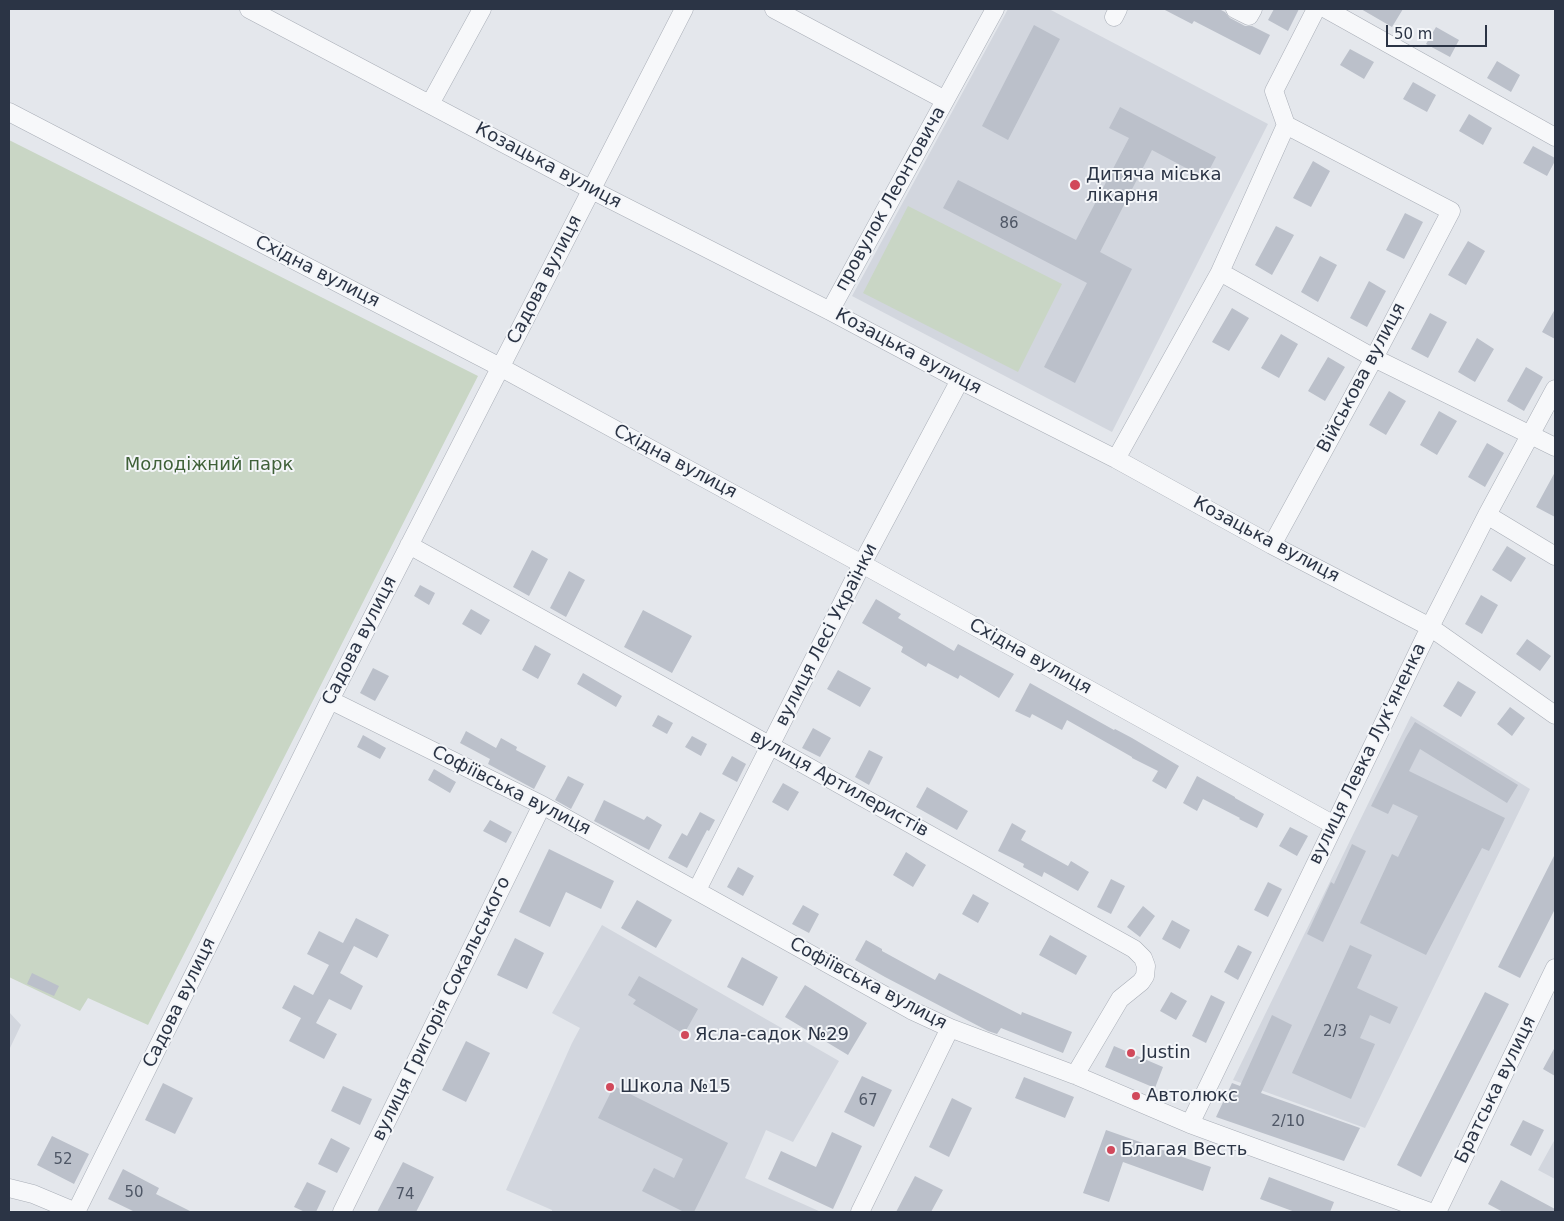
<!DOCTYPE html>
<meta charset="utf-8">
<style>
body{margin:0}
#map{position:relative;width:1564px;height:1221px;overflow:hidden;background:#e4e7ec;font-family:"DejaVu Sans",sans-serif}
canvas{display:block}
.frame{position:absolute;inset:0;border:10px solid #2b3445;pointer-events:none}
.scale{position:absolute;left:1386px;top:25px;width:101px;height:22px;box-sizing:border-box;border:2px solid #2b3445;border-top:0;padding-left:6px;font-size:15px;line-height:18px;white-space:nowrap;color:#2b3445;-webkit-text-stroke:4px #f4f6f9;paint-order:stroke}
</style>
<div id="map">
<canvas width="1564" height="1221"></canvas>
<div class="frame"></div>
<div class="scale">50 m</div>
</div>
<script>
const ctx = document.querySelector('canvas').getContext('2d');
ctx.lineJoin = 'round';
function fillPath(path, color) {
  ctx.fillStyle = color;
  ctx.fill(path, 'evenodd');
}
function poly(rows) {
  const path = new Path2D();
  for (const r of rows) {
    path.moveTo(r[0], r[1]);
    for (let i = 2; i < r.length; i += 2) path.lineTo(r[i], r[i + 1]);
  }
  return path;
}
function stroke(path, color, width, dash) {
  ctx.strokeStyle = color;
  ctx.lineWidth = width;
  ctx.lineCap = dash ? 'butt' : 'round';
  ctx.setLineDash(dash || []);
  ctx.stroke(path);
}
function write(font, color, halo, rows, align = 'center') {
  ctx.font = font + ' "DejaVu Sans",sans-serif';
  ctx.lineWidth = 4;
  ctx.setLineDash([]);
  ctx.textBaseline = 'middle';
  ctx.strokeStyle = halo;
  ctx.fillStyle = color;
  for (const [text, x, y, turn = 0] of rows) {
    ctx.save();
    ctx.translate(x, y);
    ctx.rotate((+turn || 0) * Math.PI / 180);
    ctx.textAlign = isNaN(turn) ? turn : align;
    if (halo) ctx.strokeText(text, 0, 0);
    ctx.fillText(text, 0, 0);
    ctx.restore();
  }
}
const built = poly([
 [1008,9,1049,9,1268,124,1112,432,852,296],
 [1411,716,1530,789,1365,1128,1233,1080],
 [602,925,839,1061,793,1142,766,1130,745,1178,821,1212,552,1212,552,1210,506,1190,572,1043,580,1028,552,1013],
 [9,1012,21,1025,9,1050],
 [1555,1139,1555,1179,1538,1170]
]);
const green = poly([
 [9,140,478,376,148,1025,88,998,80,1011,9,977],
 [908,206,1062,284,1018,372,863,293]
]);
const building = poly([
 [1163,9,1219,9,1225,12,1230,18,1245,26,1252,26,1270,35,1260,55,1194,21,1192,24],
 [1274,9,1299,9,1288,31,1268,20],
 [1361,9,1403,9,1392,27],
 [1034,25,1060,39,1008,140,982,126],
 [1436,27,1459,40,1450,57,1426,44],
 [1350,49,1374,62,1364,79,1340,65],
 [1497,61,1520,75,1511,92,1487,78],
 [1413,82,1436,95,1427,112,1403,99],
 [1120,107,1216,157,1205,178,1152,150,1100,252,1132,269,1075,383,1044,367,1087,283,943,208,958,180,1076,240,1129,138,1109,128],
 [1469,114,1492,128,1483,145,1459,131],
 [1533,146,1555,158,1555,161,1547,176,1523,163],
 [1313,161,1330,171,1311,207,1293,198],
 [1405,213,1423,222,1404,259,1386,250],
 [1276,226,1294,235,1272,275,1255,265],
 [1468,241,1485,251,1466,285,1448,275],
 [1320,256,1337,265,1318,302,1301,292],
 [1369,281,1386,291,1367,327,1350,318],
 [1232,308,1249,318,1229,351,1212,342],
 [1555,309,1555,339,1542,332],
 [1430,313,1447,322,1428,358,1411,349],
 [1281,334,1298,344,1279,378,1261,368],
 [1477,338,1494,349,1475,382,1458,372],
 [1328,357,1345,367,1325,401,1308,391],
 [1526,367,1543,377,1524,411,1507,401],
 [1389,391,1406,401,1386,435,1369,425],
 [1439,411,1457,421,1437,455,1420,445],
 [1487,443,1504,453,1485,487,1468,477],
 [1555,472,1555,517,1536,507],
 [1507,546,1526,558,1511,582,1492,570],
 [532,550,548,559,529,596,513,587],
 [569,571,585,580,566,617,550,608],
 [420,585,435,593,429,605,414,596],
 [1481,595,1498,605,1482,634,1465,624],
 [876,599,901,614,898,618,954,651,958,644,1014,674,999,698,960,675,958,679,928,663,926,667,901,652,903,647,862,623],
 [471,609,490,620,481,635,462,624],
 [643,610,692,636,672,673,624,647],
 [1527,639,1551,656,1540,671,1516,654],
 [535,645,551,654,538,679,522,670],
 [373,668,389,676,375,701,360,693],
 [838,670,871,688,860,707,827,689],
 [583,673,622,696,616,707,577,684],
 [1458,681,1476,692,1461,717,1443,706],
 [1030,683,1114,730,1115,729,1132,738,1179,766,1166,789,1152,781,1158,771,1132,758,1132,757,1067,720,1062,730,1032,714,1030,718,1015,711],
 [1510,707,1525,718,1512,736,1497,724],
 [658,715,673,723,667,734,652,726],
 [1415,722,1518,785,1507,803,1420,749,1409,771,1505,818,1489,851,1482,848,1426,955,1360,923,1392,854,1398,857,1418,816,1393,804,1388,814,1371,806,1406,737],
 [813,728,831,738,820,757,802,748],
 [466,731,496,748,501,738,517,747,516,750,546,766,534,789,488,764,490,759,460,743],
 [363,735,386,748,380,759,357,747],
 [692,736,707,744,701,756,685,747],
 [869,750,883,757,869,785,855,777],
 [732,756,746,764,737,782,722,774],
 [434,769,456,782,450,793,428,780],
 [568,776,584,784,571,809,555,800],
 [1197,776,1235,797,1235,798,1264,814,1257,828,1239,819,1240,818,1203,799,1197,811,1183,803],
 [783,783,799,792,788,811,772,802],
 [927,787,968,811,957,830,916,807],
 [604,800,644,820,647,816,662,825,649,850,594,821],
 [700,812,715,820,709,831,707,830,687,868,668,858,682,833,687,836],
 [490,820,512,832,506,843,483,831],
 [1012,823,1026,831,1021,840,1068,866,1071,861,1089,872,1078,891,1044,872,1042,877,1023,867,1024,864,998,851],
 [1290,827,1308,836,1297,856,1279,846],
 [1352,844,1366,851,1323,942,1307,934,1331,882,1334,884],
 [549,849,614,881,601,909,566,892,550,927,519,912],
 [906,852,926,865,913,887,893,875],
 [1555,854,1555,909,1520,978,1498,967],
 [738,867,754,876,743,896,727,887],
 [1111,879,1125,886,1111,914,1097,907],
 [1268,882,1282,889,1268,917,1254,910],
 [973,894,989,903,978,923,962,914],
 [637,900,672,920,656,948,621,928],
 [803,905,819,914,809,933,792,924],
 [1143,906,1155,916,1140,937,1127,927],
 [356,918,389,935,377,958,354,946,340,973,363,986,351,1010,329,999,316,1023,337,1034,324,1059,289,1041,301,1018,282,1008,294,985,313,995,329,965,307,954,319,931,343,943],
 [1172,920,1190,930,1180,949,1162,939],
 [1050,935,1087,956,1076,975,1039,955],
 [515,938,544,953,527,989,497,975],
 [866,940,882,949,882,951,935,980,939,973,1021,1015,1022,1012,1072,1032,1063,1053,1001,1028,997,1034,988,1031,885,977,855,960],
 [1238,945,1252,952,1238,980,1224,972],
 [1350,945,1372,955,1357,988,1398,1007,1390,1024,1370,1015,1360,1038,1375,1044,1351,1099,1292,1073],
 [742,957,778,977,763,1006,727,987],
 [32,973,59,986,54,996,27,984],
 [639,976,698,1009,684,1034,633,1004,636,1000,628,995],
 [805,985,867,1023,848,1055,785,1017],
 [1171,992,1187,1001,1176,1020,1160,1011],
 [1485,992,1509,1004,1421,1177,1397,1165],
 [1211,995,1225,1002,1206,1043,1192,1036],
 [1272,1015,1292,1025,1261,1093,1360,1128,1344,1161,1216,1117,1232,1083,1240,1086],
 [466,1041,490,1053,466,1102,442,1090],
 [1114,1046,1163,1067,1155,1088,1105,1067],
 [1555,1047,1555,1076,1543,1069],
 [862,1076,892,1090,874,1127,844,1112],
 [1024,1077,1074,1097,1065,1118,1015,1098],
 [163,1083,193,1098,175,1134,145,1120],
 [343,1086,372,1099,360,1125,331,1111],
 [614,1086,728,1143,694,1212,684,1212,642,1191,654,1168,674,1178,683,1159,598,1118],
 [952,1098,972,1108,949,1157,929,1147],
 [1523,1120,1544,1130,1531,1156,1510,1145],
 [1106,1130,1211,1167,1203,1191,1123,1162,1109,1202,1083,1193],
 [832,1132,862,1146,833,1209,768,1179,781,1151,816,1167],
 [52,1136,89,1154,74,1184,37,1165],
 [331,1138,350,1148,337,1173,318,1164],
 [403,1162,434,1177,416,1212,377,1212],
 [123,1169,159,1188,156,1194,192,1212,135,1212,108,1199],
 [915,1176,943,1190,931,1212,896,1212],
 [1269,1177,1334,1202,1330,1212,1295,1212,1260,1199],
 [1501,1180,1555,1209,1555,1212,1503,1212,1488,1204],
 [307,1182,326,1191,316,1212,305,1212,294,1207]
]);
const minor = poly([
 [249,9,592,190,830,311,960,380,1116,459,1272,545,1430,627,1555,715],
 [774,9,945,100],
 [1235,9,1249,16,1253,9],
 [1326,9,1555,137],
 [1114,17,1118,9],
 [430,104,482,9],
 [9,112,500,367,862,564,1334,825],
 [1220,272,1374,358,1555,447],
 [830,311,995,9],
 [1116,459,1220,272,1286,125,1274,91,1316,9],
 [1487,515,1555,556],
 [409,545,771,746,1134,949,1143,958,1146,966,1145,976,1141,982,1120,999,1075,1075],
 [1272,545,1374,358,1451,211,1286,125],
 [330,700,542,805,911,1010,950,1028,1075,1075,1190,1124,1430,1212],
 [697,890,862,564,960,380],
 [1190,1124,1434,619,1487,515,1555,389],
 [9,1188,33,1194,76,1212,330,700,684,9],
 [342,1212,542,805],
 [860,1212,950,1028],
 [1437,1212,1555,968]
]);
const markers = [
 [1075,185,6,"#d1495b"],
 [685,1035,5,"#d1495b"],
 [1131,1053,5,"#d1495b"],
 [610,1087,5,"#d1495b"],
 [1136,1096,5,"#d1495b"],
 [1111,1150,5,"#d1495b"]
];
const numberNames = [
 ["86",1009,224],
 ["2/3",1335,1032],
 ["67",868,1101],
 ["2/10",1288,1122],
 ["52",63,1160],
 ["50",134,1193],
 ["74",405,1195]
];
const streetNames = [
 ["Козацька вулиця",548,166,28],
 ["провулок Леонтовича",891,199,-61],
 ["Східна вулиця",317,272,27],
 ["Садова вулиця",545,280,-63],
 ["Козацька вулиця",908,352,28],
 ["Військова вулиця",1362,378,-62],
 ["Східна вулиця",675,462,28],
 ["Козацька вулиця",1266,540,28],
 ["вулиця Лесі Українки",827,635,-63],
 ["Садова вулиця",360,641,-63],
 ["Східна вулиця",1030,657,29],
 ["вулиця Левка Лук'яненка",1368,754,-64],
 ["вулиця Артилеристів",839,784,29],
 ["Софіївська вулиця",511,791,27],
 ["Софіївська вулиця",868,984,28],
 ["Садова вулиця",180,1003,-64],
 ["вулиця Григорія Сокальського",442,1009,-64],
 ["Братська вулиця",1496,1090,-64]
];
const poiNames = [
 ["Дитяча міська",1086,175],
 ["лікарня",1086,196],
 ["Ясла-садок №29",695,1035],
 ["Justin",1141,1053],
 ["Школа №15",620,1087],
 ["Автолюкс",1146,1096],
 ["Благая Весть",1121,1150]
];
const parkNames = [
 ["Молодіжний парк",209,465]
];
fillPath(built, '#d2d6de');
fillPath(green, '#c9d6c5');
fillPath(building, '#bbc0ca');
stroke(minor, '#a9aeb7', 19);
stroke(minor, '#f7f8fa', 18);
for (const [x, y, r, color] of markers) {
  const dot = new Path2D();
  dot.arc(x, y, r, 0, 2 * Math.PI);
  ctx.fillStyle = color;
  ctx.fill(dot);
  stroke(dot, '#f4f6f9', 2);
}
write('15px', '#4f5766', null, numberNames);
write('18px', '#2b3445', '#f4f6f9', streetNames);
write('18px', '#2b3445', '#f4f6f9', poiNames, 'left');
write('18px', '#3f6138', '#f4f6f9', parkNames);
</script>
